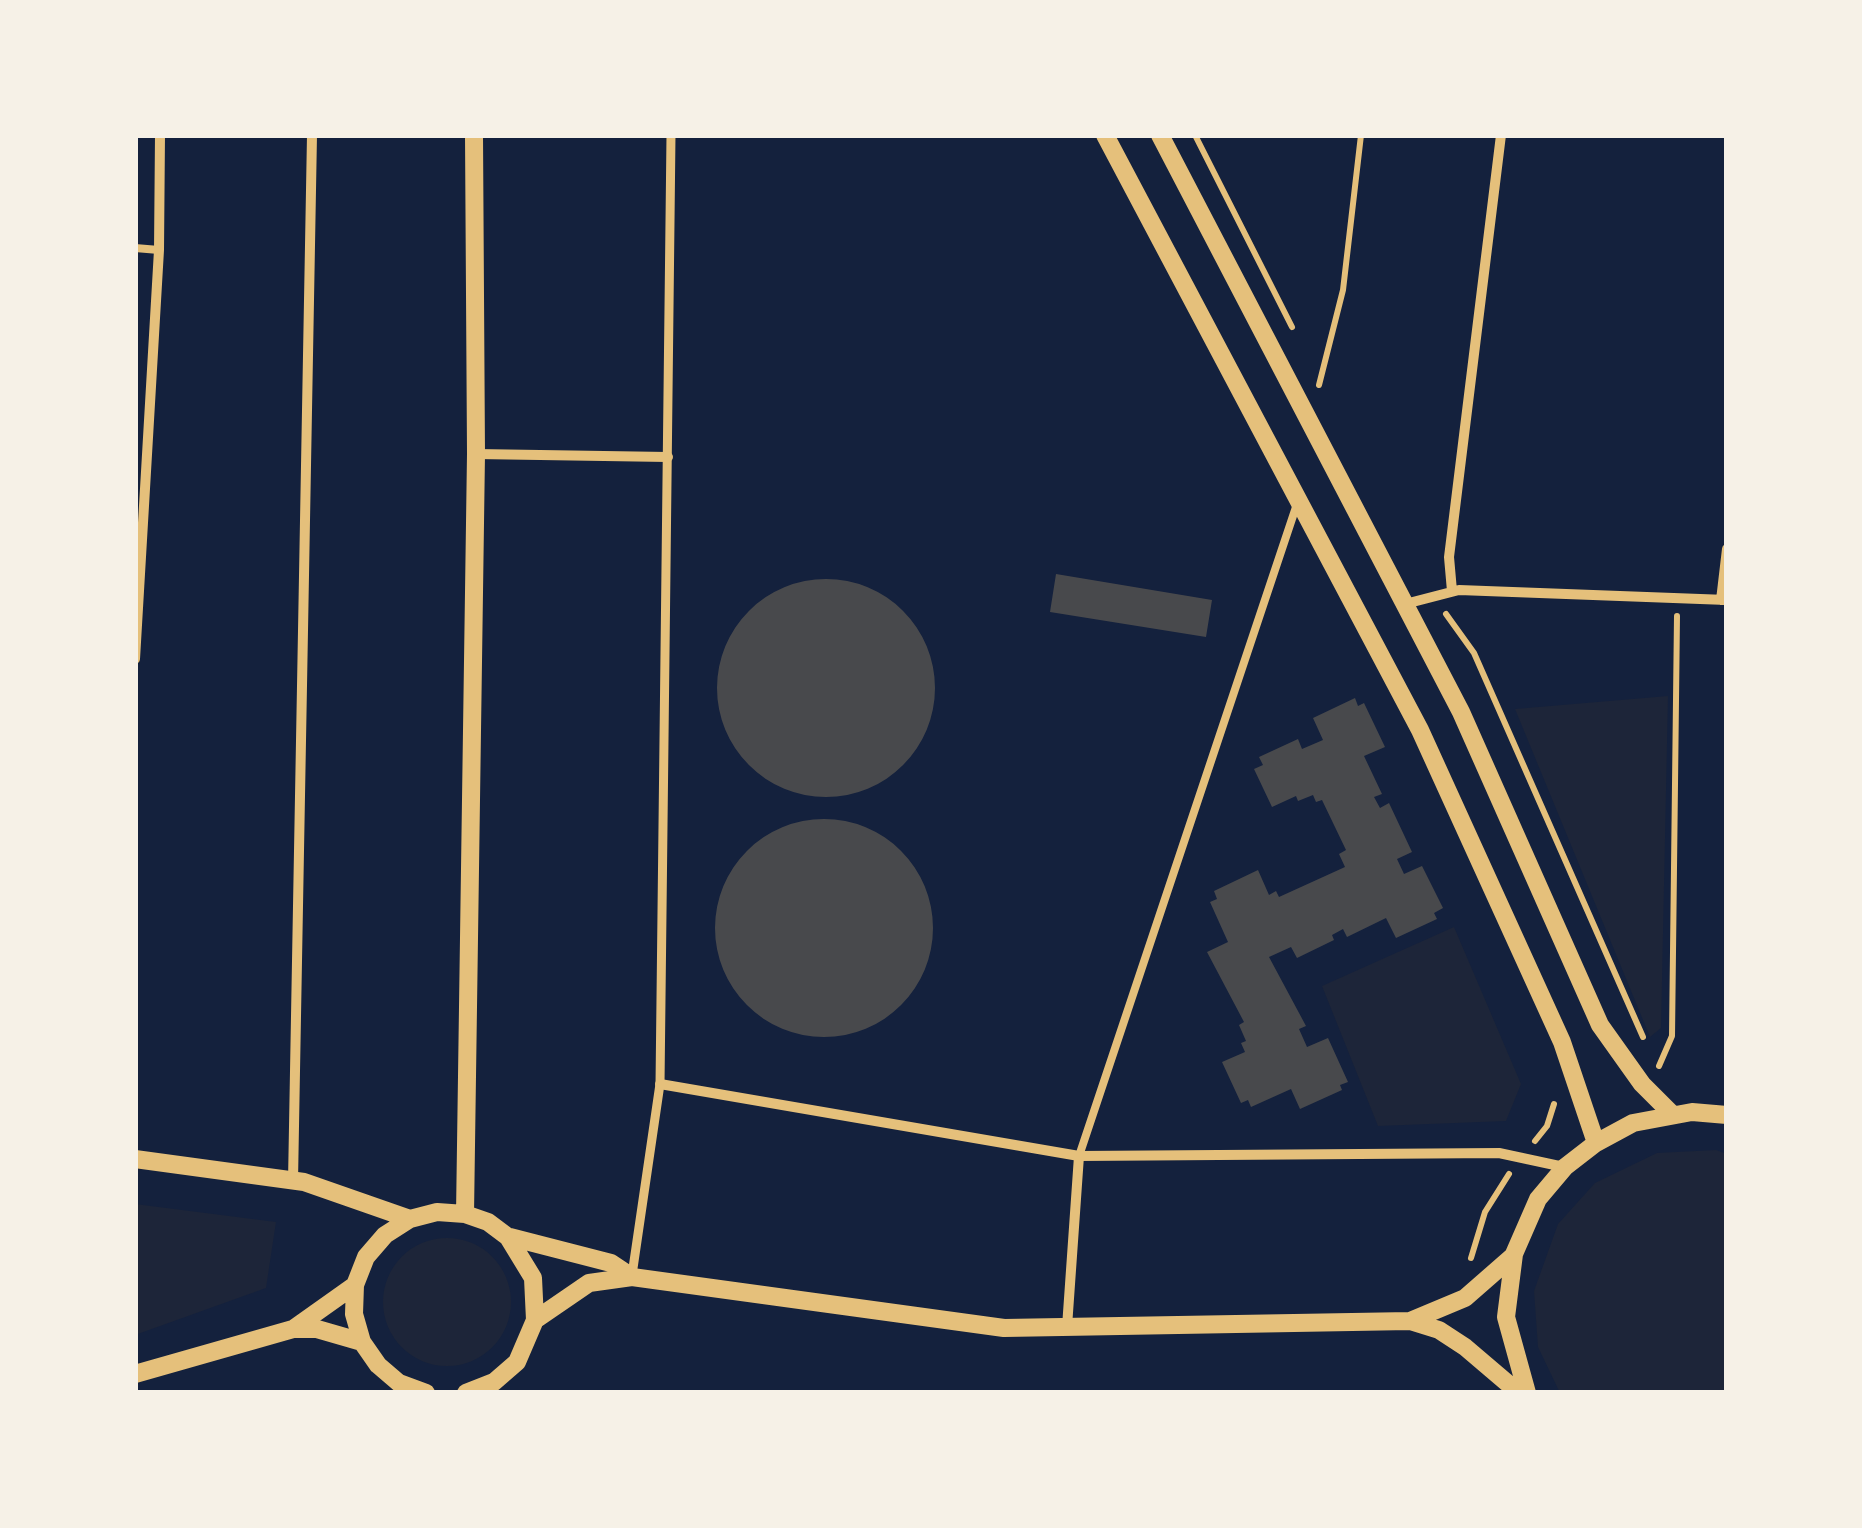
<!DOCTYPE html>
<style>
body{margin:0}
#map{position:relative;width:1862px;height:1528px;overflow:hidden;background:#14213d;font-family:"Exo 2",sans-serif}
canvas{display:block}
.frame{position:absolute;inset:0;border:138px solid #f6f1e7;pointer-events:none}
</style>
<div id="map">
<canvas width="1862" height="1528"></canvas>
<div class="frame"></div>
</div>
<script>
const ctx = document.querySelector('canvas').getContext('2d');
ctx.lineJoin = 'round';
function fillPath(path, color) {
  ctx.fillStyle = color;
  ctx.fill(path, 'evenodd');
}
function poly(rows) {
  const path = new Path2D();
  for (const r of rows) {
    if (r.length === 3) {
      path.moveTo(r[0] + r[2], r[1]);
      path.arc(r[0], r[1], r[2], 0, 2 * Math.PI);
      continue;
    }
    path.moveTo(r[0], r[1]);
    for (let i = 2; i < r.length; i += 2) path.lineTo(r[i], r[i + 1]);
  }
  return path;
}
function stroke(path, color, width, dash) {
  ctx.strokeStyle = color;
  ctx.lineWidth = width;
  ctx.lineCap = dash ? 'butt' : 'round';
  ctx.setLineDash(dash || []);
  ctx.stroke(path);
}
const green = poly([
 [1668,696,1661,1028,1650,1037,1515,709],
 [1454,927,1521,1084,1506,1121,1378,1126,1322,986],
 [1716,1150,1727,1154,1727,1393,1560,1393,1538,1347,1534,1291,1558,1224,1595,1183,1657,1153],
 [135,1204,276,1222,266,1288,135,1335],
 [447,1302,64]
]);
const building = poly([
 [1056,574,1212,600,1206,637,1050,612],
 [826,688,109],
 [1355,698,1358,706,1364,703,1385,747,1364,756,1382,794,1374,797,1380,808,1389,803,1412,852,1397,859,1404,874,1422,866,1443,908,1434,913,1437,919,1396,938,1386,918,1347,937,1343,929,1332,935,1334,940,1297,958,1291,947,1269,957,1306,1026,1299,1029,1307,1047,1328,1038,1348,1082,1340,1085,1342,1090,1300,1109,1291,1089,1251,1107,1248,1100,1241,1103,1222,1062,1245,1052,1241,1043,1246,1041,1239,1025,1244,1022,1207,952,1228,942,1210,902,1217,899,1214,891,1258,870,1269,895,1276,891,1279,897,1345,867,1339,854,1346,850,1322,800,1316,802,1313,795,1298,801,1296,796,1272,807,1254,769,1263,765,1259,757,1298,739,1302,749,1323,740,1313,718],
 [824,928,109]
]);
const path = poly([
 [1195,135,1292,327],
 [1319,385,1343,290,1361,135],
 [1446,614,1474,653,1643,1037],
 [1659,1066,1672,1036,1677,616],
 [1535,1141,1547,1126,1554,1104],
 [1471,1258,1485,1212,1509,1174]
]);
const service = poly([
 [135,248,159,250],
 [1079,1156,1298,501]
]);
const pedestrian = poly([
 [632,1275,660,1084,671,135]
]);
const minor = poly([
 [476,454,668,457],
 [1452,591,1449,557,1501,135],
 [1721,600,1727,549],
 [1405,604,1459,590,1727,600],
 [135,659,159,250,160,135],
 [660,1084,1079,1156,1499,1153,1564,1167],
 [293,1181,312,135],
 [1067,1327,1079,1156]
]);
const tertiary = poly([
 [1105,135,1420,730,1562,1042,1596,1143],
 [1160,135,1461,712,1600,1025,1642,1084,1672,1114],
 [135,1159,304,1182,410,1219],
 [465,1214,476,454,474,135],
 [510,1237,611,1263,632,1277],
 [535,1320,589,1283,632,1277,1004,1328,1410,1321,1439,1330,1465,1347,1519,1393],
 [1410,1321,1465,1298,1513,1256],
 [295,1329,317,1329,362,1342],
 [135,1374,293,1329,355,1285],
 [426,1393,399,1383,378,1365,362,1342,354,1314,355,1285,366,1257,385,1235,410,1219,437,1212,465,1214,488,1222,508,1237,533,1278,535,1320,517,1362,494,1382,466,1393],
 [1527,1393,1506,1317,1514,1254,1538,1199,1565,1167,1596,1143,1633,1123,1692,1112,1727,1115]
]);
fillPath(green, '#1d2539');
fillPath(building, '#48494c');
stroke(path, '#e5c07b', 6);
stroke(service, '#e5c07b', 8);
stroke(pedestrian, '#e5c07b', 9);
stroke(minor, '#e5c07b', 10);
stroke(tertiary, '#e5c07b', 18);
</script>
